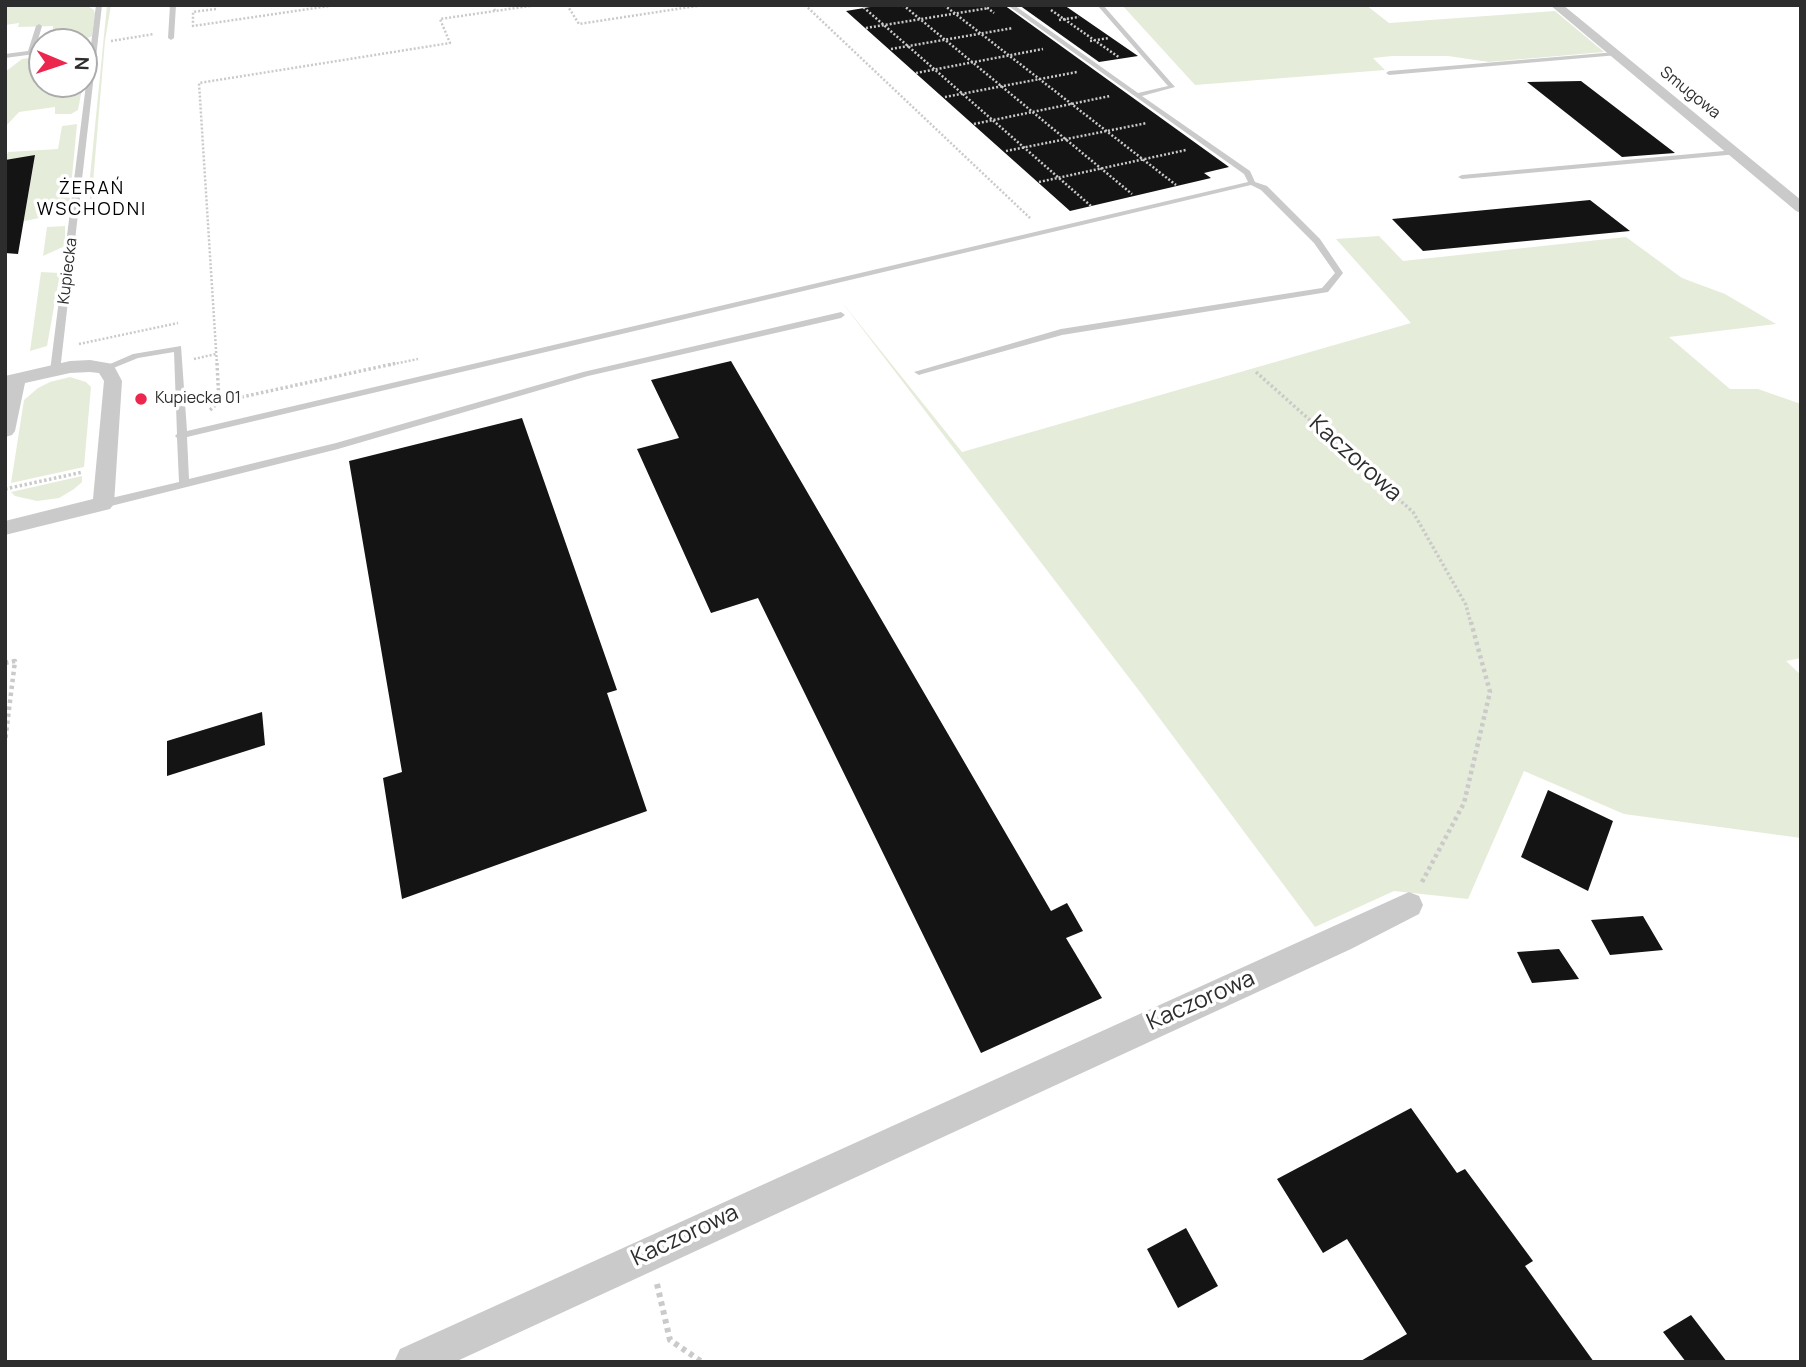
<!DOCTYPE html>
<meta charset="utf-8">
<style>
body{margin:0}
#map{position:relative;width:1806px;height:1367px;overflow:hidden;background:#fff;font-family:Manrope,sans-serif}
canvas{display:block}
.frame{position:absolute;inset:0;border:7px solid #2d2d2d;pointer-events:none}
.north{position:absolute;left:28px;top:28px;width:70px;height:70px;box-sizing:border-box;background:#fff;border:2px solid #ababab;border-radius:50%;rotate:92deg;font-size:19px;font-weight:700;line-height:28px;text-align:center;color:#2d2d2d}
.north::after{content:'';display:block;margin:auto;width:24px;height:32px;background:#ed264d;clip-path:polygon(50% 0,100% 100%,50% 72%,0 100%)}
</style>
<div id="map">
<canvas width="1806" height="1367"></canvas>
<div class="frame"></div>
<div class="north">N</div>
</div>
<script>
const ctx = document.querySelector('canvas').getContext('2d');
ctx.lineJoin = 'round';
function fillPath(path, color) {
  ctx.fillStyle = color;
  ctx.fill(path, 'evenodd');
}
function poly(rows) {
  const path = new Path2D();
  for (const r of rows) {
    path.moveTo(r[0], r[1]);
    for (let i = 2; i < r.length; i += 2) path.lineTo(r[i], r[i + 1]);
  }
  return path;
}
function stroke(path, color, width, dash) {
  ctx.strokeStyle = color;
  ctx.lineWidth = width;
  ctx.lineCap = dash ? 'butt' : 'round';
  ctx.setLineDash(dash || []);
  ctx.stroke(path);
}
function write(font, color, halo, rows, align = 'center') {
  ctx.font = font + ' Manrope,sans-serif';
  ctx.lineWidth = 7;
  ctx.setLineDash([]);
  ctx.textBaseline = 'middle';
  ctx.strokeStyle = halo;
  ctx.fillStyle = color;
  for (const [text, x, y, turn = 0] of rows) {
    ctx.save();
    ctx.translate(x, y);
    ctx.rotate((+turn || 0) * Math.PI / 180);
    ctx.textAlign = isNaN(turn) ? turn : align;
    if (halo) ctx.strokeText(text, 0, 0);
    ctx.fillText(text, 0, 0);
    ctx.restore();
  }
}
const green = poly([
 [5,5,86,5,94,10,95,14,92,36,80,42,46,42,53,40,53,26,18,27,19,23,5,25],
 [107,5,111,5,105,41,91,206,89,187],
 [1122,5,1366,5,1389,23,1555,11,1604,52,1489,62,1448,56,1392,56,1373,58,1385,70,1195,85],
 [42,56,42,84,83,84,78,110,71,114,55,114,55,107,19,112,5,127,5,72,22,59],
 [77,124,69,208,49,216,5,225,24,219,35,156,5,160,8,152,58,149,62,126],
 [65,226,65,246,43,256,47,227],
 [1379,236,1403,261,1626,237,1682,278,1725,294,1776,324,1669,337,1730,389,1758,389,1801,404,1801,658,1786,661,1801,675,1801,838,1624,814,1524,771,1468,899,1394,891,1315,927,1140,692,841,301,962,452,1411,323,1336,239],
 [41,272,60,273,47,346,30,351],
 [70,377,86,382,91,387,84,467,11,483,24,400,38,388,50,382],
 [82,476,82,482,74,489,59,498,37,501,15,496,11,492]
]);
const building = poly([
 [882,5,1004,5,1229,167,1204,173,1211,178,1070,211,846,11],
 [1019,5,1064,5,1138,56,1099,62],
 [1581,81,1675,153,1622,157,1527,82],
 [35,155,18,254,5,253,5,160],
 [1590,200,1630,231,1423,251,1392,219],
 [731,361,1051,911,1067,903,1083,931,1066,938,1102,998,981,1053,758,598,711,613,637,449,679,438,651,380],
 [522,418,617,690,607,693,647,811,402,899,383,778,402,772,349,461],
 [262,712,265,745,167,776,167,741],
 [1548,790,1613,821,1588,891,1521,857],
 [1643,916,1663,950,1610,955,1591,920],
 [1559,949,1579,979,1532,983,1517,952],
 [1411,1108,1457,1173,1465,1169,1533,1261,1525,1266,1594,1362,1359,1362,1407,1334,1347,1239,1323,1253,1277,1179],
 [1186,1228,1218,1286,1178,1308,1147,1249],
 [1691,1315,1727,1362,1686,1362,1663,1332]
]);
const pathFar3 = poly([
 [216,5,216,9,193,12,193,26,336,5],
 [493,5,495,11,537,5],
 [567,5,579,24,703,5],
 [805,5,1030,218],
 [868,5,862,6,1091,206],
 [903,5,1132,194],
 [944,5,1176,185],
 [984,5,994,13],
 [1051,10,1120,58],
 [1059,20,1079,17],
 [866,28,989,8],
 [111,41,154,34],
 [1090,41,1109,38],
 [891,49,1013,28],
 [916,73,1043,49],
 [945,97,1077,72],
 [974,124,1110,96],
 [1006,151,1147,123],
 [1039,182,1186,150],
 [79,344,178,323],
 [194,359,216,354],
 [217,365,199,83,450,43,440,19,495,11],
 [389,365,418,359]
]);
const pathFar2 = poly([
 [217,363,219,402],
 [1256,372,1413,512,1466,605,1471,624],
 [210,410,219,402,397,363],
 [5,489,83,472]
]);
const pathFar1 = poly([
 [5,663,15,661,5,742],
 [1422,882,1464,803,1490,692,1471,622]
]);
const path = poly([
 [657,1284,670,1340,702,1362]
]);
const service = poly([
 [96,5,102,5,60,371,55,374,50,371,96,5],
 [170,5,176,5,174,38,171,40,168,38,170,5],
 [1007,5,1014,5,1138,93,1168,86,1097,5,1103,5,1175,87,1142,96,1250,171,1255,182,1267,186,1320,239,1343,273,1328,292,1062,335,922,374,919,375,914,372,1061,329,1322,288,1335,273,1314,243,1261,190,1251,185,187,437,189,479,336,443,583,372,841,312,845,315,841,318,588,376,338,449,103,508,98,504,103,500,179,482,177,438,175,436,177,434,174,352,138,358,106,371,101,368,133,354,181,346,187,431,1248,182,1244,174,1007,5],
 [39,24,42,26,35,50,42,49,42,53,5,58,5,54,28,51,36,26,39,24],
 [1616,52,1618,55,1389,75,1386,73,1389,71,1616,52],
 [1735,150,1739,152,1738,154,1462,179,1458,177,1462,175,1735,150]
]);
const minor = poly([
 [1550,5,1563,5,1801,200,1801,213,1796,211,1550,5],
 [90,360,113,364,122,381,114,504,110,509,5,535,5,521,93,499,104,381,99,373,90,372,70,373,25,383,15,431,12,435,5,437,5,376,70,361,90,360],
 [1409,892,1419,896,1423,905,1419,914,1351,949,455,1362,394,1362,400,1349,1409,892]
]);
const markers = [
 [141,399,7,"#ed264d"]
];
const farStreetnames = [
 ["Smugowa",1690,93,39],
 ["Kupiecka",68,271,-83]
];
const farPoinames = [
 ["Kupiecka 01",155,399]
];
const farNeighbourhoodnames = [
 ["ŻERAŃ",92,189],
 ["WSCHODNI",92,210]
];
const nearStreetnames = [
 ["Kaczorowa",1355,459,42],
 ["Kaczorowa",1201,1001,-24],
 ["Kaczorowa",685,1236,-25]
];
fillPath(green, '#e6ecda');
fillPath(building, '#141414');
stroke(pathFar3, '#cacaca', 2.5, [2, 2]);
stroke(pathFar2, '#cacaca', 3.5, [2.5, 2.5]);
stroke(pathFar1, '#cacaca', 4.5, [3.5, 3.5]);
stroke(path, '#cacaca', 6, [4.5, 4.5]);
fillPath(service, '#cacaca');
fillPath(minor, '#cacaca');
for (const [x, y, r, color] of markers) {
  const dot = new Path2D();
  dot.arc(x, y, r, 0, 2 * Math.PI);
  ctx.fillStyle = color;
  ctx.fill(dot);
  stroke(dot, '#fff', 2.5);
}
write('16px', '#2d2d2d', '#fff', farStreetnames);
write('16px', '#2d2d2d', '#fff', farPoinames, 'left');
ctx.letterSpacing = '2px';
write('18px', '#000', '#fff', farNeighbourhoodnames);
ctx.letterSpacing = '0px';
write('23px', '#2d2d2d', '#fff', nearStreetnames);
</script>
